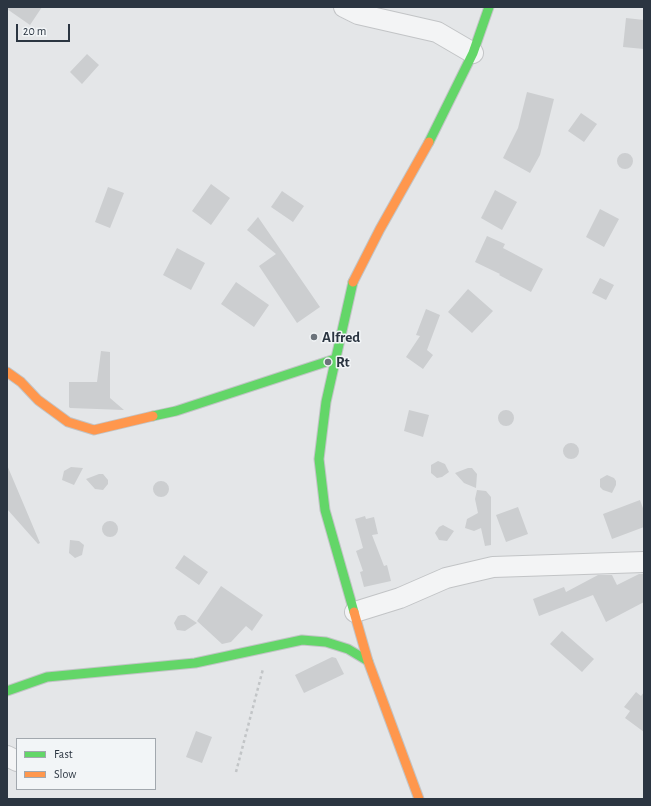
<!DOCTYPE html>
<style>
body{margin:0}
#map{position:relative;width:651px;height:806px;overflow:hidden;background:#e4e6e8;font-family:"Alegreya Sans",sans-serif}
canvas{display:block}
.frame{position:absolute;inset:0;border:8px solid #2b3541;pointer-events:none}
.legend{position:absolute;left:16px;top:738px;width:140px;height:52px;box-sizing:border-box;background:#f2f5f7;border:1px solid #a2a8ae;margin:0;padding:5px 7px;list-style:none;font-size:12px;color:#2b3541}
.legend li{display:flex;align-items:center;gap:8px;height:20px}
.legend b{width:20px;border:1px solid #a2a8ae}
.scale{position:absolute;left:16px;top:24px;width:54px;height:18px;box-sizing:border-box;border:2px solid #2b3541;border-top:0;padding-left:5px;font-size:12px;line-height:14px;white-space:nowrap;color:#2b3541;-webkit-text-stroke:3px #f2f5f7;paint-order:stroke}
</style>
<div id="map">
<canvas width="651" height="806"></canvas>
<div class="frame"></div>
<ul class="legend">
<li><b style="height:5px;background:#63d668"></b>Fast</li>
<li><b style="height:5px;background:#ff974d"></b>Slow</li>
</ul>
<div class="scale">20 m</div>
</div>
<script>
const ctx = document.querySelector('canvas').getContext('2d');
ctx.lineJoin = 'round';
function fillPath(path, color) {
  ctx.fillStyle = color;
  ctx.fill(path, 'evenodd');
}
function poly(rows) {
  const path = new Path2D();
  for (const r of rows) {
    if (r.length === 3) {
      path.moveTo(r[0] + r[2], r[1]);
      path.arc(r[0], r[1], r[2], 0, 2 * Math.PI);
      continue;
    }
    path.moveTo(r[0], r[1]);
    for (let i = 2; i < r.length; i += 2) path.lineTo(r[i], r[i + 1]);
  }
  return path;
}
function stroke(path, color, width, dash) {
  ctx.strokeStyle = color;
  ctx.lineWidth = width;
  ctx.lineCap = dash ? 'butt' : 'round';
  ctx.setLineDash(dash || []);
  ctx.stroke(path);
}
function write(font, color, halo, rows, align = 'center') {
  ctx.font = font + ' "Alegreya Sans",sans-serif';
  ctx.lineWidth = 3;
  ctx.setLineDash([]);
  ctx.textBaseline = 'middle';
  ctx.strokeStyle = halo;
  ctx.fillStyle = color;
  for (const [text, x, y, turn = 0] of rows) {
    ctx.save();
    ctx.translate(x, y);
    ctx.rotate((+turn || 0) * Math.PI / 180);
    ctx.textAlign = isNaN(turn) ? turn : align;
    if (halo) ctx.strokeText(text, 0, 0);
    ctx.fillText(text, 0, 0);
    ctx.restore();
  }
}
const building = poly([
 [7,7,42,7,30,25,7,9],
 [626,18,644,20,644,49,623,47],
 [87,54,99,65,82,84,70,72],
 [527,92,554,99,540,155,530,173,503,158,518,128],
 [581,113,597,124,584,142,568,131],
 [625,161,8],
 [211,184,230,198,211,225,192,211],
 [108,187,124,193,110,228,95,222],
 [495,190,517,202,502,230,481,218],
 [282,191,304,206,293,222,271,207],
 [600,209,619,219,604,247,586,237],
 [258,217,320,307,297,323,259,266,276,254,247,230],
 [487,236,505,244,503,248,543,269,531,292,499,275,500,274,475,262],
 [177,248,205,263,191,290,163,275],
 [600,278,614,285,606,300,592,293],
 [236,282,269,305,254,327,221,304],
 [468,289,493,311,472,333,448,312],
 [426,309,440,315,427,350,433,355,423,369,406,357,420,336,416,335],
 [101,351,110,352,110,398,124,410,70,408,69,407,69,382,97,382],
 [506,418,8],
 [409,410,429,415,423,437,404,431],
 [571,451,8],
 [438,461,445,464,449,472,442,477,437,478,431,473,431,465],
 [7,465,40,543,38,544,7,509],
 [71,467,83,468,74,485,62,480,64,471],
 [468,468,472,468,477,474,476,488,464,483,455,473],
 [99,474,103,474,108,480,108,484,103,490,95,489,86,479],
 [607,475,614,478,616,481,616,485,612,493,603,490,600,487,600,479],
 [161,489,8],
 [477,490,486,491,491,497,491,545,485,546,481,528,474,531,465,528,467,519,478,513,475,499],
 [640,500,644,511,644,527,612,539,603,514],
 [518,507,528,534,506,542,496,515],
 [365,516,366,519,374,517,378,534,372,535,384,566,387,565,391,581,364,587,360,572,363,571,356,551,363,548,355,519],
 [110,529,8],
 [443,525,454,531,447,541,439,540,435,533,439,527],
 [70,540,79,541,84,545,82,555,75,558,69,553],
 [184,555,208,572,199,585,175,568],
 [639,574,644,574,644,602,606,622,593,595,539,616,533,599,564,587,566,592,598,575,612,575,617,585],
 [221,586,263,615,252,631,246,626,231,642,222,644,197,621],
 [181,615,185,615,197,623,185,631,177,630,174,623,178,616],
 [562,631,594,659,582,672,550,644],
 [332,657,336,658,344,674,304,693,295,675],
 [636,692,641,696,644,692,644,732,625,718,630,711,624,707],
 [196,731,212,737,202,763,186,757]
]);
const path = poly([
 [236,772,263,669]
]);
const street = poly([
 [344,7,358,14,437,32,473,53],
 [355,612,400,598,446,578,493,567,644,562],
 [7,756,17,761]
]);
const fast = poly([
 [429,142,473,53,489,7],
 [353,282,326,402,319,459,325,510,354,612],
 [153,416,176,411,335,359],
 [7,691,47,677,195,663,302,640,326,642,348,649,368,661]
]);
const slow = poly([
 [353,282,380,229,429,142],
 [7,372,21,382,38,400,68,422,94,430,153,416],
 [354,612,368,661,419,799]
]);
const markers = [
 [314,337,4,"#6c737b"],
 [328,362,4,"#6c737b"]
];
const poiNames = [
 ["Alfred",322,337],
 ["Rt",336,362]
];
fillPath(building, '#ccced0');
stroke(street, '#c2c4c6', 22);
stroke(fast, '#c2c4c6', 11);
stroke(slow, '#c2c4c6', 11);
stroke(path, '#c2c5c7', 2.5, [3, 3]);
stroke(street, '#f3f4f5', 20);
stroke(fast, '#63d668', 9);
stroke(slow, '#ff974d', 9);
for (const [x, y, r, color] of markers) {
  const dot = new Path2D();
  dot.arc(x, y, r, 0, 2 * Math.PI);
  ctx.fillStyle = color;
  ctx.fill(dot);
  stroke(dot, '#f2f5f7', 1.5);
}
write('bold 15px', '#2b3541', '#f2f5f7', poiNames, 'left');
</script>
